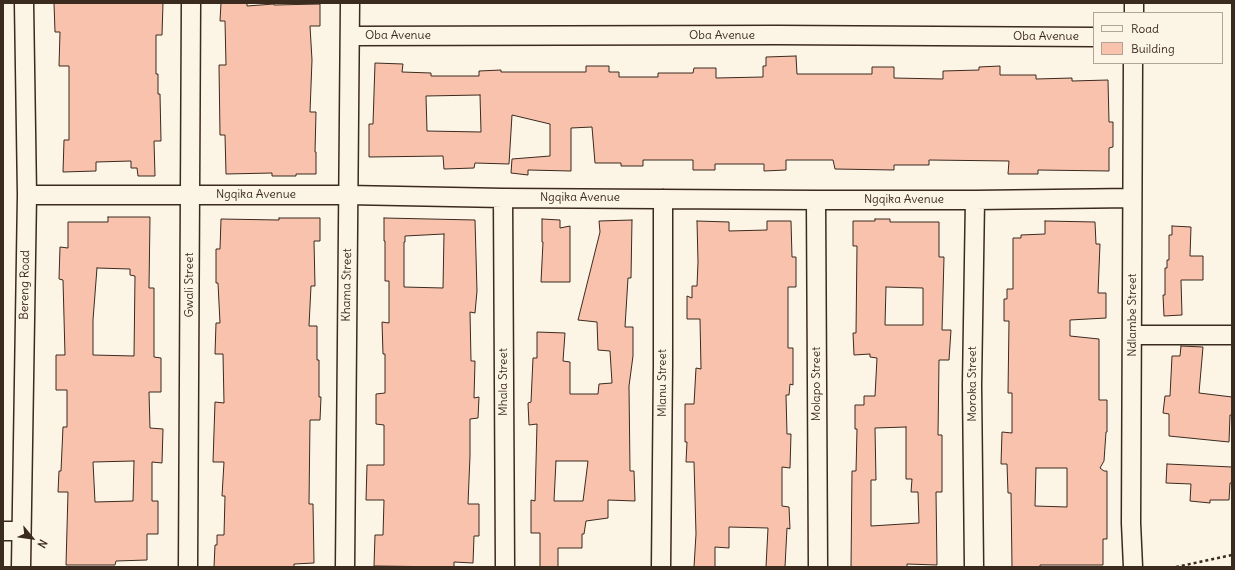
<!DOCTYPE html>
<style>
body{margin:0}
#map{position:relative;width:1235px;height:570px;overflow:hidden;background:#fcf5e5;font-family:Delius,sans-serif}
canvas{display:block}
.frame{position:absolute;inset:0;border:4px solid #3b2a1e;pointer-events:none}
.legend{position:absolute;left:1093px;top:12px;width:130px;height:52px;box-sizing:border-box;background:#fcf5e5;border:1px solid #afa495;margin:0;padding:5px 7px;list-style:none;font-size:12px;color:#3b2a1e}
.legend li{display:flex;align-items:center;gap:8px;height:20px}
.legend b{width:20px;border:1px solid #afa495}
.north{position:absolute;left:12px;top:518px;width:40px;height:40px;-webkit-text-stroke:3px #fcf5e5;paint-order:stroke;rotate:119deg;font-size:11px;font-weight:700;line-height:16px;text-align:center;color:#3b2a1e}
.north::after{content:'';display:block;margin:auto;width:14px;height:18px;background:#3b2a1e;clip-path:polygon(50% 0,100% 100%,50% 72%,0 100%)}
</style>
<div id="map">
<canvas width="1235" height="570"></canvas>
<div class="frame"></div>
<ul class="legend">
<li><b style="height:5px;background:#fcf5e5"></b>Road</li>
<li><b style="height:11px;background:#f9c2ad"></b>Building</li>
</ul>
<div class="north">N</div>
</div>
<script>
const ctx = document.querySelector('canvas').getContext('2d');
ctx.lineJoin = 'round';
function fillPath(path, color) {
  ctx.fillStyle = color;
  ctx.fill(path, 'evenodd');
}
function poly(rows) {
  const path = new Path2D();
  for (const r of rows) {
    path.moveTo(r[0], r[1]);
    for (let i = 2; i < r.length; i += 2) path.lineTo(r[i], r[i + 1]);
  }
  return path;
}
function stroke(path, color, width, dash) {
  ctx.strokeStyle = color;
  ctx.lineWidth = width;
  ctx.lineCap = dash ? 'butt' : 'round';
  ctx.setLineDash(dash || []);
  ctx.stroke(path);
}
function write(font, color, halo, rows, align = 'center') {
  ctx.font = font + ' Delius,sans-serif';
  ctx.lineWidth = 4;
  ctx.setLineDash([]);
  ctx.textBaseline = 'middle';
  ctx.strokeStyle = halo;
  ctx.fillStyle = color;
  for (const [text, x, y, turn = 0] of rows) {
    ctx.save();
    ctx.translate(x, y);
    ctx.rotate((+turn || 0) * Math.PI / 180);
    ctx.textAlign = isNaN(turn) ? turn : align;
    if (halo) ctx.strokeText(text, 0, 0);
    ctx.fillText(text, 0, 0);
    ctx.restore();
  }
}
const building = poly([
 [54,3,163,3,162,35,156,35,156,74,158,74,158,94,160,94,161,141,154,141,155,176,138,176,137,168,131,168,131,161,96,162,96,171,63,172,64,140,69,140,69,66,59,66,60,32,55,32,54,3],
 [221,3,247,3,247,6,274,4,274,5,320,4,320,26,310,26,312,60,310,112,316,112,315,152,316,152,316,174,296,174,296,176,272,176,272,173,226,174,225,135,220,135,219,65,226,65,225,21,220,21,221,3],
 [796,56,797,74,872,74,872,67,894,67,894,78,943,79,943,71,979,70,979,67,1000,66,1000,75,1036,75,1036,79,1072,78,1072,81,1108,80,1109,122,1113,122,1113,147,1109,148,1109,171,1038,170,1038,174,1008,174,1009,161,929,160,929,165,894,165,894,170,835,169,833,160,786,160,786,170,764,171,764,164,715,164,715,170,693,170,693,160,643,160,643,166,621,166,621,163,595,163,592,127,571,128,571,171,528,170,528,175,511,173,512,159,550,156,550,124,512,115,509,164,475,163,474,168,444,169,443,156,369,157,369,124,373,124,375,63,403,64,402,72,431,73,431,76,479,76,479,71,501,70,501,72,586,72,586,66,609,66,609,72,619,72,619,77,658,77,658,73,693,73,694,68,716,68,716,78,763,77,763,66,766,66,766,57,796,56],
 [480,95,481,132,427,131,426,96,480,95],
 [108,217,150,217,149,288,154,288,154,357,161,358,161,392,149,392,150,428,163,429,162,463,152,462,152,501,158,501,158,534,147,534,147,560,116,561,115,565,66,565,68,492,58,492,59,471,61,471,63,427,67,427,67,390,56,390,56,355,65,355,63,280,59,279,60,247,68,248,68,222,108,222,108,217],
 [97,268,130,269,130,275,135,276,134,356,93,355,93,320,97,268],
 [134,461,133,501,95,502,93,462,134,461],
 [279,218,320,218,320,241,314,241,315,286,311,286,309,326,317,326,317,360,319,360,319,397,321,397,320,420,310,420,309,504,313,504,314,563,294,564,294,567,214,567,215,545,217,545,217,535,224,535,225,496,222,496,224,462,213,462,215,402,224,403,223,354,215,354,216,323,220,323,218,283,216,283,216,249,220,249,221,219,279,220,279,218],
 [384,218,475,220,477,291,475,313,470,312,471,361,475,361,474,398,479,397,478,418,470,419,470,456,468,504,479,504,479,536,474,536,473,563,454,562,454,567,374,566,375,535,383,535,384,500,366,500,367,465,384,465,384,425,376,424,376,394,385,393,385,354,383,354,382,322,389,323,389,281,385,281,385,241,384,241,384,218],
 [444,234,443,288,404,287,404,242,405,242,405,236,444,234],
 [542,219,560,220,560,228,570,226,570,282,541,282,543,242,542,242,542,219],
 [875,219,890,219,890,222,939,222,939,257,944,257,942,330,951,330,949,360,939,360,938,435,942,435,942,492,936,492,937,565,907,564,907,567,851,567,852,471,856,471,857,429,855,429,855,405,864,405,864,396,875,396,877,358,870,357,870,354,854,355,853,333,856,333,857,246,853,246,853,221,875,221,875,219],
 [886,287,923,288,923,325,885,325,886,287],
 [906,427,906,479,912,479,911,492,918,492,919,523,871,526,871,480,876,480,875,428,906,427],
 [632,220,631,278,628,278,625,327,633,327,633,356,629,386,630,471,634,471,635,501,608,500,608,518,586,521,584,534,582,534,582,548,558,548,558,567,540,567,540,533,531,533,531,500,535,501,537,424,529,425,528,403,531,402,533,358,537,358,537,332,565,333,563,361,570,362,570,394,598,394,599,384,612,383,610,351,598,350,597,322,578,320,600,232,599,221,632,220],
 [556,461,588,461,583,501,554,501,556,461],
 [697,221,729,222,729,231,767,230,767,221,791,221,792,257,796,257,796,287,788,287,788,348,793,348,793,385,790,384,789,395,786,395,787,434,791,434,790,468,782,467,782,506,789,507,790,529,787,528,785,567,766,567,768,528,729,527,729,548,715,547,715,567,694,567,696,534,694,462,686,462,687,442,685,442,685,404,694,404,696,368,701,369,700,319,687,319,687,296,692,298,692,286,697,286,698,262,697,221],
 [1045,221,1095,222,1096,244,1100,244,1098,293,1106,293,1106,318,1070,320,1070,336,1099,339,1099,400,1107,400,1107,432,1106,432,1104,461,1100,468,1104,471,1107,471,1107,539,1103,539,1103,565,1040,565,1040,567,1012,567,1011,493,1008,493,1007,464,1001,464,1002,432,1012,433,1012,393,1008,393,1009,321,1004,321,1004,299,1007,299,1007,289,1013,289,1013,238,1021,238,1021,235,1045,234,1045,221],
 [1036,468,1067,468,1067,507,1035,506,1036,468],
 [1172,226,1191,227,1190,256,1203,256,1203,280,1181,280,1182,315,1164,316,1163,295,1165,295,1165,268,1167,268,1167,260,1169,260,1169,235,1172,235,1172,226],
 [1181,346,1203,347,1199,393,1232,397,1232,415,1230,415,1229,442,1169,436,1169,414,1163,413,1165,396,1170,396,1172,356,1180,356,1181,346],
 [1167,464,1232,467,1232,483,1230,483,1229,500,1210,500,1210,503,1190,501,1191,484,1166,483,1167,464]
]);
const path = poly([
 [1176,567,1232,555]
]);
const minor = poly([
 [1134,3,1134,13],
 [350,36,777,35,1094,37],
 [27,195,348,195,503,198,816,200,975,200,1132,198],
 [503,198,505,567],
 [816,200,818,567],
 [1133,335,1232,335],
 [3,531,21,531],
 [21,567,27,195,24,3],
 [188,567,191,3],
 [345,567,350,3],
 [661,567,663,364,663,199],
 [974,567,972,385,975,200],
 [1133,567,1131,523,1133,63]
]);
const streetNames = [
 ["Oba Avenue",398,36],
 ["Oba Avenue",722,36],
 ["Oba Avenue",1046,37],
 ["Ngqika Avenue",256,195],
 ["Ngqika Avenue",580,198],
 ["Ngqika Avenue",904,200],
 ["Bereng Road",25,285,-89],
 ["Gwali Street",190,285,-90],
 ["Khama Street",347,285,-89],
 ["Ndlambe Street",1133,315,-90],
 ["Mhala Street",504,382,-90],
 ["Mlanu Street",663,383,-90],
 ["Molapo Street",817,384,-90],
 ["Moroka Street",973,384,-90]
];
fillPath(building, '#f9c2ad');
stroke(building, '#3b2a1e', 1);
stroke(minor, '#3b2a1e', 21);
stroke(path, '#3b2a1e', 2.5, [3, 3]);
stroke(minor, '#fcf5e5', 18);
write('12px', '#3b2a1e', '#fcf5e5', streetNames);
</script>
